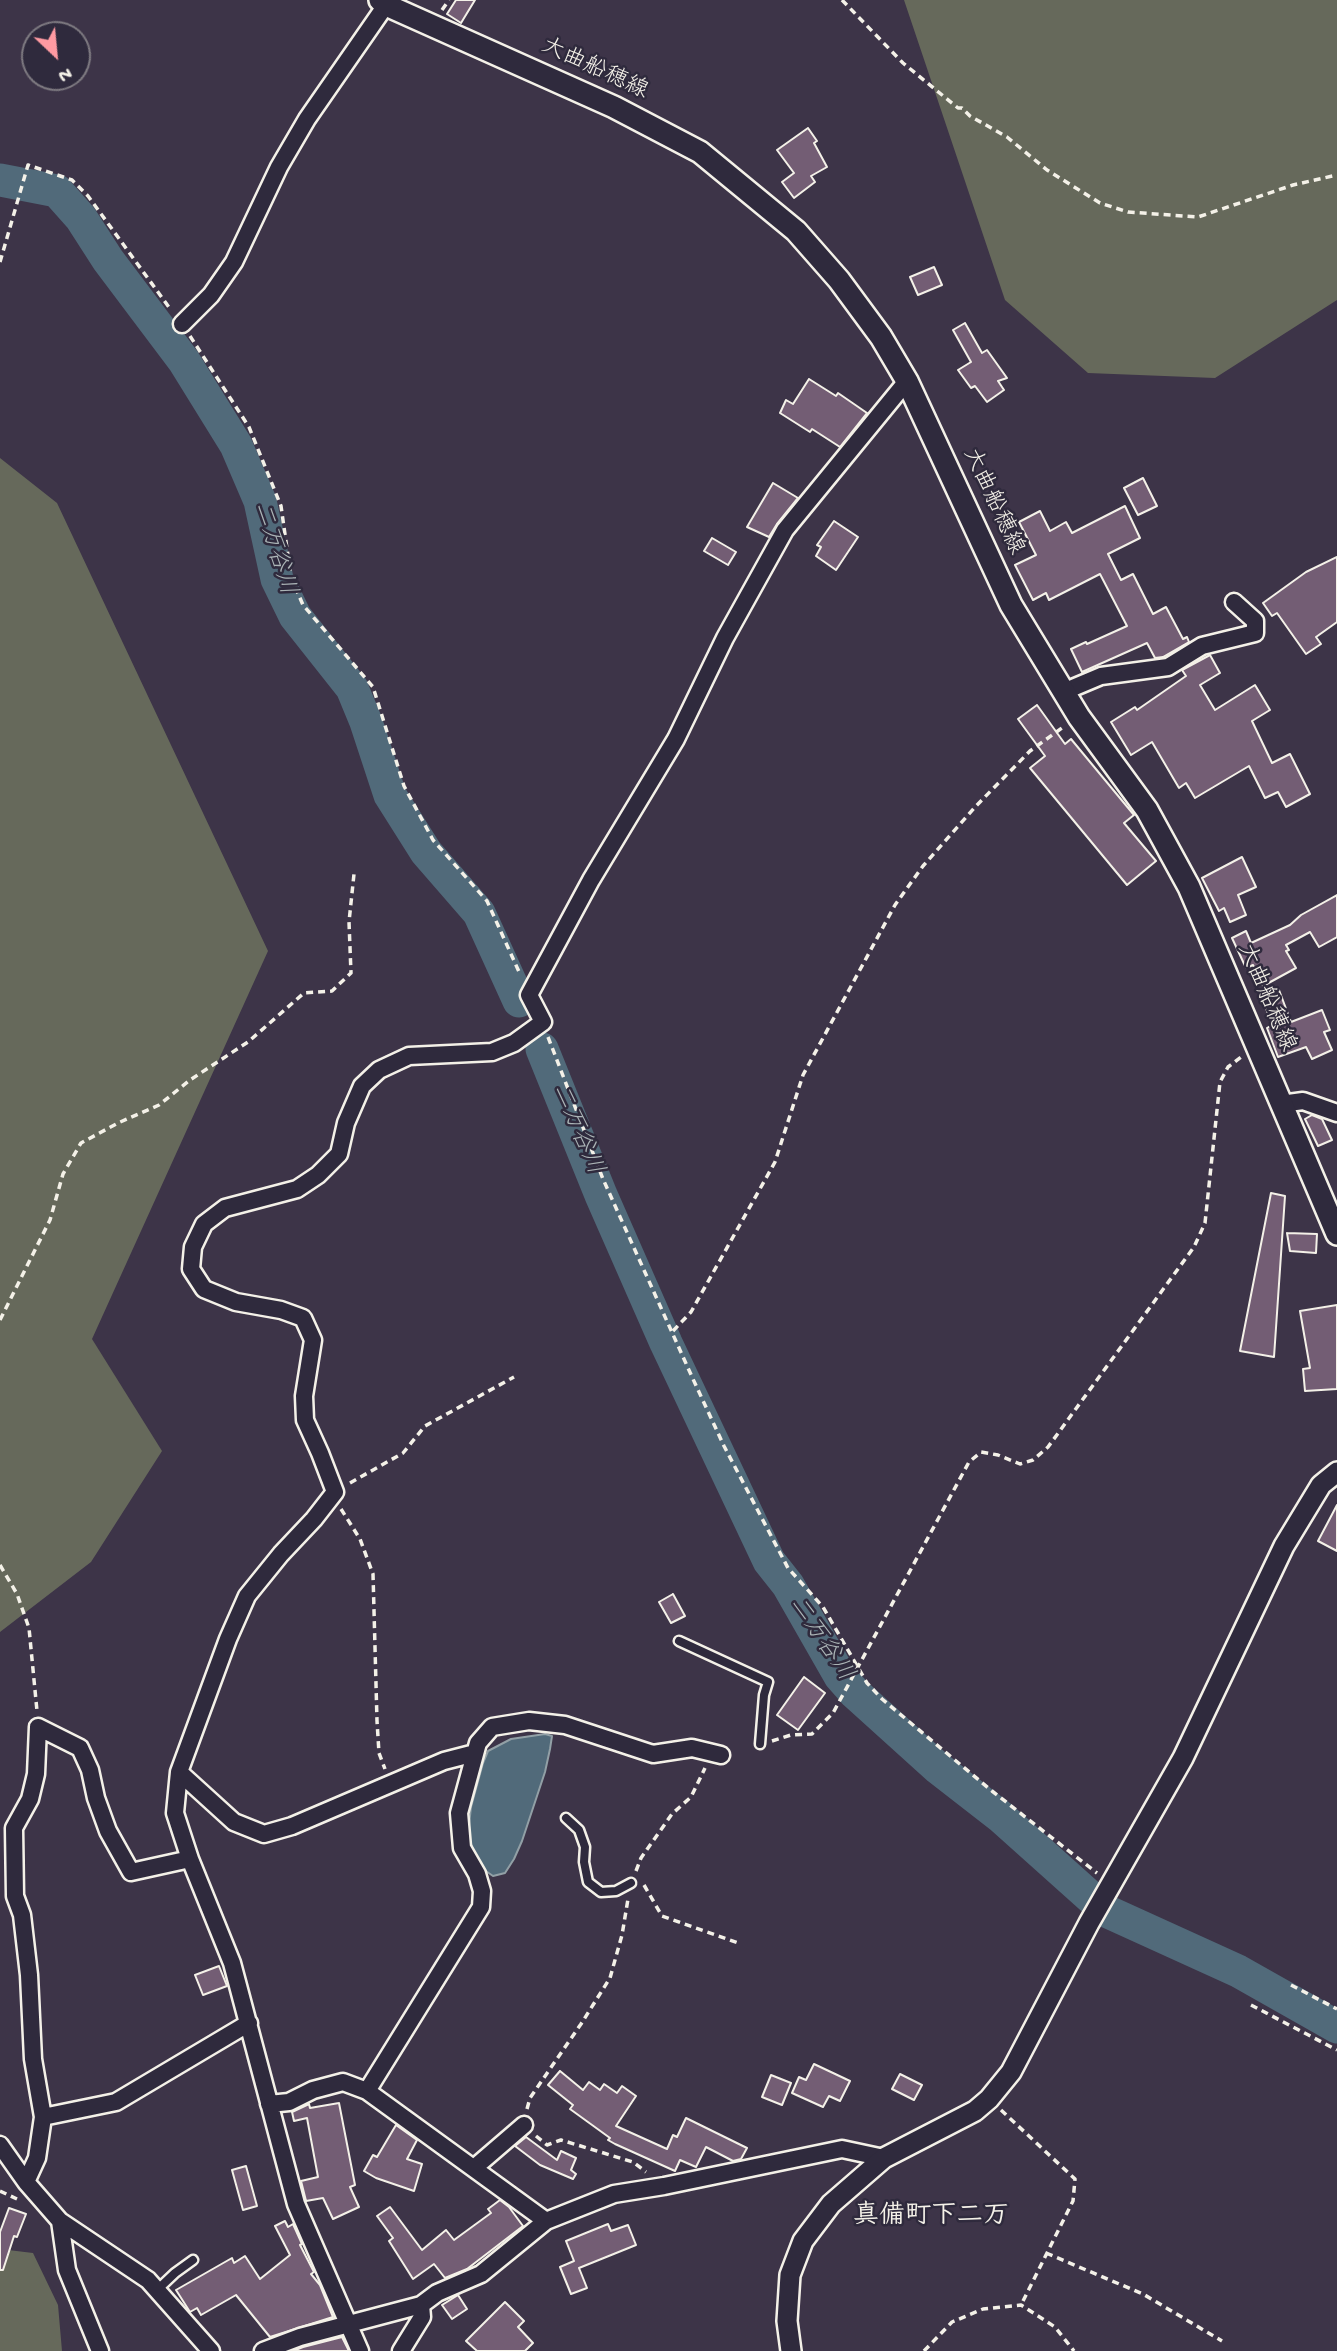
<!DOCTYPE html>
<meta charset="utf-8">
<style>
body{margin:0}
#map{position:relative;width:1337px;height:2351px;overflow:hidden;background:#3d3448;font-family:"Gochi Hand",sans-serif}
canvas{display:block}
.north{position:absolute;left:21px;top:21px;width:70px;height:70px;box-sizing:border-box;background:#2f2a3d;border:2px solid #7e7a81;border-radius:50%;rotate:154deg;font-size:19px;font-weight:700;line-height:28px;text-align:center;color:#f4f1e8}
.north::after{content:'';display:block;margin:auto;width:24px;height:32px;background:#ff9aa2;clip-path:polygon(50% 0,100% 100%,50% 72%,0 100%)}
</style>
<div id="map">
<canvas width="1337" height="2351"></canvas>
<div class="north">N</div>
</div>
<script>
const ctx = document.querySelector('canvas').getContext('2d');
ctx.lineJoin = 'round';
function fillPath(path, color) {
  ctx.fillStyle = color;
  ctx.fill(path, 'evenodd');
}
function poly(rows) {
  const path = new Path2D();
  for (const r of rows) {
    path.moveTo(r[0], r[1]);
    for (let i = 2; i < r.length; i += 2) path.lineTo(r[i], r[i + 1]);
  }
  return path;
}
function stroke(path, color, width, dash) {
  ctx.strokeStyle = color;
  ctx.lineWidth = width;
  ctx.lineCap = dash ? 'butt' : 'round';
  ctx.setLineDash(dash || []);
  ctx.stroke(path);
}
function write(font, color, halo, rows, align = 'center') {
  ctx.font = font + ' "Gochi Hand","Klee One",sans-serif';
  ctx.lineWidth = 5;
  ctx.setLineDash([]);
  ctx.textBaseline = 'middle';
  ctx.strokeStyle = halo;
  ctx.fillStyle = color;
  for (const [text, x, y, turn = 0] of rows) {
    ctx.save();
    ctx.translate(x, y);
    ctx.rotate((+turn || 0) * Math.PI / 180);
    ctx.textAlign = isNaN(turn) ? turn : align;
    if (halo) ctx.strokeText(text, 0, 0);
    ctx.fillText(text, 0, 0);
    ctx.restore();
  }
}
const green = poly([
 [904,0,1337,0,1337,300,1215,378,1088,373,1005,300],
 [0,458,57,503,268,951,92,1339,162,1451,91,1562,0,1632],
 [0,2249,33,2253,58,2305,62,2351,0,2351]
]);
const water = poly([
 [545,1734,552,1736,550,1749,545,1772,522,1841,514,1859,505,1873,493,1876,483,1869,474,1853,468,1834,471,1807,483,1763,488,1751,511,1739,545,1734]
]);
const river = poly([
 [0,180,57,191,81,218,108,260,184,361,236,445,260,501,277,579,295,616,352,688,366,722,390,795,426,852,479,913,519,1001],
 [542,1049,601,1195,666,1343,769,1561,788,1585,840,1676,855,1693,938,1768,1001,1817,1106,1911,1238,1971,1337,2027]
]);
const building = poly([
 [456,0,475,0,461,23,447,14,456,0],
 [808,128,817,141,814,143,827,167,811,176,815,182,794,198,782,182,794,173,777,150,808,128],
 [934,267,942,285,918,295,910,277,934,267],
 [965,323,982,353,987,350,1007,378,998,381,1004,390,987,402,975,386,971,388,958,370,971,362,953,330,965,323],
 [809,379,836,396,838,393,867,413,840,447,812,429,810,432,780,413,786,400,793,404,809,379],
 [1143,478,1157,506,1138,515,1124,488,1143,478],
 [773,483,798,498,777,524,769,537,747,527,773,483],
 [1125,506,1140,538,1108,554,1121,580,1133,574,1153,614,1166,607,1183,639,1187,637,1189,642,1163,657,1155,658,1147,643,1082,672,1071,649,1086,642,1087,644,1127,626,1100,574,1049,600,1046,593,1033,600,1015,565,1036,555,1019,522,1040,511,1050,531,1066,522,1072,533,1125,506],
 [834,521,858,537,836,570,816,556,821,547,817,545,834,521],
 [712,538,736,552,728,565,704,551,712,538],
 [1337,557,1337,622,1316,637,1321,644,1306,654,1277,613,1272,616,1263,603,1306,572,1337,557],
 [1210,655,1220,673,1200,685,1215,710,1255,685,1270,710,1252,721,1272,763,1290,754,1310,794,1286,807,1278,792,1265,798,1249,766,1195,798,1186,783,1179,788,1152,742,1131,755,1111,722,1135,707,1137,710,1186,676,1182,670,1210,655],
 [1037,705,1065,744,1071,739,1134,815,1124,823,1156,861,1127,885,1030,768,1045,756,1018,719,1037,705],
 [1242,857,1256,887,1238,895,1246,915,1230,922,1224,908,1219,911,1202,878,1242,857],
 [1337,895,1337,937,1319,947,1310,932,1286,945,1289,950,1286,951,1296,968,1263,986,1253,965,1246,968,1232,938,1246,931,1251,943,1290,925,1301,915,1337,895],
 [1279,990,1291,1022,1322,1010,1330,1030,1324,1032,1332,1050,1312,1059,1306,1047,1278,1057,1267,1028,1272,1025,1262,997,1279,990],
 [1312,1115,1322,1119,1332,1140,1318,1146,1305,1119,1312,1115],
 [1271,1193,1285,1196,1274,1357,1240,1351,1271,1193],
 [1287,1233,1317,1234,1316,1253,1290,1251,1287,1233],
 [1337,1305,1337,1389,1305,1391,1303,1369,1310,1368,1300,1311,1337,1305],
 [1337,1505,1337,1551,1318,1541,1337,1505],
 [673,1594,685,1616,671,1623,659,1602,673,1594],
 [804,1677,825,1693,798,1730,777,1715,804,1677],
 [219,1966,227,1986,203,1995,195,1975,219,1966],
 [814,2064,850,2081,840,2101,829,2096,823,2107,792,2093,799,2077,806,2080,814,2064],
 [560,2071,583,2090,589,2082,600,2090,604,2084,617,2093,622,2086,636,2096,616,2126,667,2149,673,2135,677,2137,686,2118,747,2148,741,2159,733,2161,706,2147,696,2167,680,2160,675,2171,615,2144,608,2140,610,2138,570,2109,573,2105,548,2085,560,2071],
 [900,2074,922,2085,914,2100,892,2089,900,2074],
 [771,2075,791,2083,782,2105,762,2097,771,2075],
 [339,2103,355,2185,350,2187,359,2207,333,2219,323,2198,306,2201,301,2181,318,2177,307,2118,294,2121,292,2112,309,2104,310,2108,339,2103],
 [396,2125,417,2140,407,2159,422,2164,414,2191,376,2178,364,2171,373,2155,377,2157,396,2125],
 [526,2137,557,2160,561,2151,576,2158,571,2170,576,2174,573,2179,540,2165,515,2146,526,2137],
 [246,2166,257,2206,243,2210,232,2170,246,2166],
 [500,2200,509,2207,523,2226,467,2269,445,2278,434,2264,413,2279,389,2241,393,2238,377,2216,390,2207,422,2250,446,2230,454,2240,491,2213,488,2209,500,2200],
 [9,2208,26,2214,17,2237,14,2236,3,2270,0,2270,0,2232,9,2208],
 [285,2221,288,2227,293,2224,302,2244,300,2245,314,2272,311,2274,320,2285,333,2317,270,2337,236,2295,201,2315,197,2308,190,2312,176,2290,232,2258,234,2263,245,2256,260,2279,290,2255,275,2226,285,2221],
 [608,2224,611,2231,628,2225,636,2245,579,2268,587,2288,571,2294,560,2267,574,2261,566,2241,608,2224],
 [458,2295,467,2309,452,2319,442,2305,458,2295],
 [505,2302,524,2321,518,2327,533,2343,525,2351,477,2351,466,2341,505,2302],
 [342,2337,349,2351,293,2351,303,2347,342,2337]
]);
const path = poly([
 [842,0,903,63,958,108,962,108,970,116,1007,137,1047,170,1100,203,1128,212,1198,217,1293,185,1337,175],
 [442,10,449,0],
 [0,262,28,165,72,180,88,196,171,310],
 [190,336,249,427,281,506,291,577,303,605,373,687,404,786,433,840,487,901,520,974],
 [548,1037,603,1179,693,1379,724,1446,788,1568,823,1607,867,1683,882,1699,992,1791,1097,1873],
 [0,1320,50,1220,63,1174,81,1143,118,1123,159,1105,190,1080,248,1042,304,993,332,991,351,973,349,922,354,874],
 [673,1331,691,1312,775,1162,803,1075,895,905,923,866,976,806,1030,751,1062,728],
 [350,1483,403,1453,425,1426,514,1377],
 [341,1509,360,1539,373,1574,377,1721,379,1753,385,1769],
 [0,1565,17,1594,29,1628,37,1711],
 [772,1741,791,1735,812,1734,833,1713,969,1462,981,1452,998,1455,1020,1464,1033,1460,1048,1447,1194,1247,1205,1223,1220,1082,1228,1067,1241,1057],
 [636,1871,641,1858,672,1814,691,1797,705,1768],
 [644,1885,662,1916,741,1944],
 [1291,1985,1337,2009],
 [1251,2005,1337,2050],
 [527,2109,530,2098,581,2024,610,1978,622,1935,628,1899],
 [1001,2110,1075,2179,1073,2201,1021,2305],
 [536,2136,547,2145,561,2140,633,2162,646,2172],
 [0,2191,17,2199],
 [1046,2253,1143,2294,1222,2341],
 [924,2351,952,2322,983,2309,1021,2305,1055,2327,1074,2351]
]);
const service = poly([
 [679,1641,768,1682,764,1695,760,1744],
 [566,1818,579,1830,585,1847,584,1862,588,1882,601,1892,616,1891,631,1883],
 [156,2291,175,2273,193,2260]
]);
const minor = poly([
 [182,324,211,295,234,262,279,167,307,119,386,5],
 [1063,692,1101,676,1168,667,1202,646,1255,633,1255,621,1234,602],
 [1281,1104,1303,1101,1337,1113],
 [179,1772,234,1822,264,1834,292,1826,444,1761,475,1753],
 [190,1859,175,1813,179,1772,228,1639,247,1596,281,1554,314,1519,335,1492,320,1453,305,1420,304,1396,313,1340,303,1318,281,1310,236,1302,204,1289,191,1269,193,1247,204,1224,225,1208,297,1189,318,1175,339,1154,346,1123,362,1086,379,1070,409,1056,492,1052,514,1043,543,1022,529,995,591,880,676,739,725,638,785,530,907,381],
 [367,2091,481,1907,482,1891,477,1874,462,1848,459,1813,478,1743,492,1727,529,1721,565,1725,653,1754,692,1748,721,1755],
 [269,2104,289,2102,313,2090,343,2082,367,2091,546,2221],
 [43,2117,116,2102,249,2023],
 [0,2145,26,2182,60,2221,148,2280,211,2351],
 [474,2168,524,2125],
 [26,2182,37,2158,43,2117,33,2059,29,1975,22,1915,15,1896,14,1828,30,1799,36,1774,38,1727,80,1748,90,1770,96,1798,108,1831,131,1872,190,1859,232,1963,296,2204,360,2351],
 [60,2221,67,2270,100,2351],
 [263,2351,300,2337,421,2305,437,2293,481,2274,546,2221,614,2194,664,2186,842,2149,884,2158],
 [401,2351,422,2317,421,2305]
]);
const tertiary = poly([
 [791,2351,787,2321,790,2275,803,2241,831,2204,884,2158,975,2111,989,2099,1011,2072,1089,1923,1183,1758,1284,1546,1321,1485,1337,1472]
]);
const secondary = poly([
 [380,0,386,5,614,107,700,152,796,231,839,280,881,337,907,381,1011,605,1079,717,1147,810,1189,887,1337,1234]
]);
const streetNames = [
 ["大曲船穂線",594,70,25],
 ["大曲船穂線",992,502,65],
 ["大曲船穂線",1265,998,67]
];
const waterNames = [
 ["二万谷川",273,549,73],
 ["二万谷川",576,1130,67],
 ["二万谷川",820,1640,56]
];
const quarterNames = [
 ["真備町下二万",931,2218]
];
fillPath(green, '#66695b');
fillPath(water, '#516a7a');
stroke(water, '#92a0a6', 2);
stroke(river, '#516a7a', 33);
fillPath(building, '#735d74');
stroke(building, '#f4f1e8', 2);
stroke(service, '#f4f1e8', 13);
stroke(minor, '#f4f1e8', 21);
stroke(tertiary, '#f4f1e8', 24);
stroke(secondary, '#f4f1e8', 26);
stroke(path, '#f4f1e8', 3.5, [7, 5]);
stroke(service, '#2f2a3d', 8);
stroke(minor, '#2f2a3d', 16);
stroke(tertiary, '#2f2a3d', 19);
stroke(secondary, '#2f2a3d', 21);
write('23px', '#f4f1e8', '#2f2a3d', streetNames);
write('italic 24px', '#abb4b6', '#2f2a3d', waterNames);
write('bold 26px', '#f4f1e8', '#2f2a3d', quarterNames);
</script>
